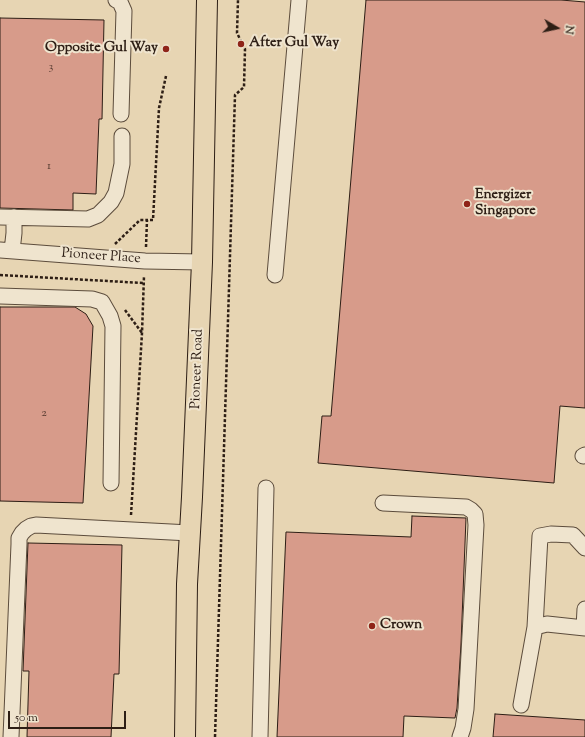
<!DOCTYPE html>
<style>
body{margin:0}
#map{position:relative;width:585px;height:737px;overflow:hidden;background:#e7d5b3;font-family:"Sorts Mill Goudy",serif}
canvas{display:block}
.north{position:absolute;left:537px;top:8px;width:40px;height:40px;-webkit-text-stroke:3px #efe4ce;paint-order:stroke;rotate:99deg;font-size:11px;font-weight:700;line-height:16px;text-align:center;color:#2d1e15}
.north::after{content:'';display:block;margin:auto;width:14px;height:18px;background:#2d1e15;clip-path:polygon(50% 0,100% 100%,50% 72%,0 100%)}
.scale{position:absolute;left:8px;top:711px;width:118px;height:18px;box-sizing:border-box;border:2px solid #2d1e15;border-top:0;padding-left:5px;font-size:12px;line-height:14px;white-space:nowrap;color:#2d1e15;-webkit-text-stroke:3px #efe4ce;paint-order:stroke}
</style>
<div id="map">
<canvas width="585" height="737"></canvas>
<div class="north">N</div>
<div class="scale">50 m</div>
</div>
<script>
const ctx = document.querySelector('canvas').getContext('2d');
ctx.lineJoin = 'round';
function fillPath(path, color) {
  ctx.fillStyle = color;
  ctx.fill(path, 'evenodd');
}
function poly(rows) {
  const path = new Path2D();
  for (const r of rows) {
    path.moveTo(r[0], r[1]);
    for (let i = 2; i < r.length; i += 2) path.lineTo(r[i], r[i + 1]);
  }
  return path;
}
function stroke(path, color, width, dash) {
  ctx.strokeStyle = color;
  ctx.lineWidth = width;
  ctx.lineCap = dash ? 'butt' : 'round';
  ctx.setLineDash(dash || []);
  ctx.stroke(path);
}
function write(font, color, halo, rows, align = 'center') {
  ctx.font = font + ' "Sorts Mill Goudy",serif';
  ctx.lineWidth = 4;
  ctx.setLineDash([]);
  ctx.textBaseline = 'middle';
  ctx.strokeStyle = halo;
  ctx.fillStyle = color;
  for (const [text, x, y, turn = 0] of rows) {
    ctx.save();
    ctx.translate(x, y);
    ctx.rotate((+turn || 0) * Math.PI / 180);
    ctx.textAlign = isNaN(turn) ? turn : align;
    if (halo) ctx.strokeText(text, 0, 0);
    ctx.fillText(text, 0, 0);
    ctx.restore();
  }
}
const building = poly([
 [366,0,561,0,585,2,585,408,560,406,554,483,318,463,322,416,331,416,366,0],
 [0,18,104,20,102,119,99,119,96,194,73,193,73,210,0,208,0,18],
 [0,307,75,307,86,314,93,326,83,503,0,501,0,307],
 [412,516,466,518,461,644,457,708,455,718,404,716,403,737,277,737,286,532,411,537,412,516],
 [28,543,122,545,119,674,114,674,111,737,27,737,29,671,23,671,28,543],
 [495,714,585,720,585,737,493,737,495,714]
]);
const path = poly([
 [115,244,140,220,147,220],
 [146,247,147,220,153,220,159,108,166,76],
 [0,275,143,283],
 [125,310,142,333],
 [131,515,142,333,144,276],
 [215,737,235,95,244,87,245,49,237,33,238,0]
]);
const minor = poly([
 [116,0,120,2,124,11,121,114],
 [0,217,88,219,98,215,111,202,116,193,122,164,122,136],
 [0,250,145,261,202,262],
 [12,251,14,233,14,217],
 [275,275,299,0],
 [0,296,92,299,102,302,110,316,113,326,111,483],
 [583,456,585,455],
 [383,503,466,507,471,510,475,514,476,525,466,709,463,728,460,737],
 [535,627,540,536,551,534,573,535,585,548],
 [584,628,585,609],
 [521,705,535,627,547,624,585,628],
 [11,737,19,544,19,538,22,533,26,529,31,526,36,525,190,533],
 [260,737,266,488]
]);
const major = poly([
 [185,737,187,584,192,497,202,262,207,0]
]);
const markers = [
 [241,44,4,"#8f2418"],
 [166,49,4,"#8f2418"],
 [467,204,4,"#8f2418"],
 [372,626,4,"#8f2418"]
];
const numberNames = [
 ["3",51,68],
 ["1",49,167],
 ["2",44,414]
];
const poiNames = [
 ["After Gul Way",249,44],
 ["Opposite Gul Way",158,49,"right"],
 ["Energizer",475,196],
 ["Singapore",475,212],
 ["Crown",380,626]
];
const streetNames = [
 ["Pioneer Place",101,257,4],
 ["Pioneer Road",198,369,-88]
];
fillPath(building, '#d79b8a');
stroke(building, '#2d1e15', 1);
stroke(minor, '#5c4c3c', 17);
stroke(major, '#2d1e15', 22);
stroke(path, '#2d1e15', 2.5, [3, 2]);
stroke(minor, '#efe4ce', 15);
stroke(major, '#e7d5b3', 20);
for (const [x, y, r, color] of markers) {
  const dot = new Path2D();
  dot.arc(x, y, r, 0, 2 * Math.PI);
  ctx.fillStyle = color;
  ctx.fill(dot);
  stroke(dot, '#efe4ce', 1.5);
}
write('12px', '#583d32', null, numberNames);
write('bold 14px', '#2d1e15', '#efe4ce', poiNames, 'left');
write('14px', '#2d1e15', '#efe4ce', streetNames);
</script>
